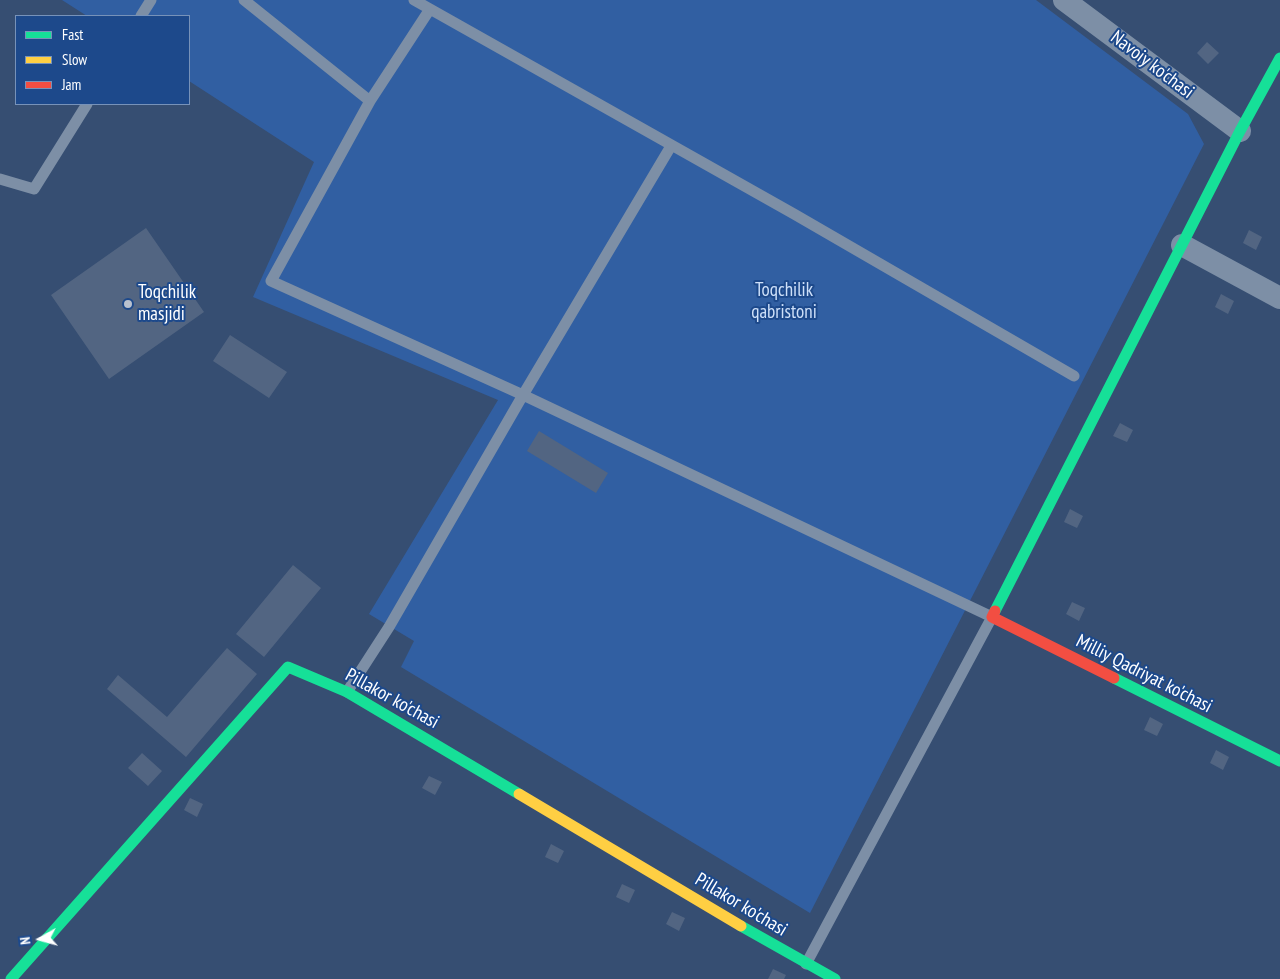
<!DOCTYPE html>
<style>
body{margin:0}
#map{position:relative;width:1280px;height:979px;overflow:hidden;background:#364e72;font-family:"PT Sans Narrow",sans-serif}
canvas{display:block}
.legend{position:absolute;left:15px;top:15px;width:175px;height:90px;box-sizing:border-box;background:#1d498b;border:1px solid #7792b9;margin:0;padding:6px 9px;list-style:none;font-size:15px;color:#fff}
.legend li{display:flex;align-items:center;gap:10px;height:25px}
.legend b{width:25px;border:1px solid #7792b9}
.north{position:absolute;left:15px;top:914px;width:50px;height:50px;-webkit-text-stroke:4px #1d498b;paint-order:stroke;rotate:263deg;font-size:14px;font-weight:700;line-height:20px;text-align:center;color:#fff}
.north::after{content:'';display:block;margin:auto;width:18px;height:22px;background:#fff;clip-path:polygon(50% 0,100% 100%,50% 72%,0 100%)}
</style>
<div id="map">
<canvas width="1280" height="979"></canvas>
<ul class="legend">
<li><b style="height:6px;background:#16e098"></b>Fast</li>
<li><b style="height:6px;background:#ffcf43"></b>Slow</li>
<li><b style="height:6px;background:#f24e42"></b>Jam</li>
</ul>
<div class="north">N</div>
</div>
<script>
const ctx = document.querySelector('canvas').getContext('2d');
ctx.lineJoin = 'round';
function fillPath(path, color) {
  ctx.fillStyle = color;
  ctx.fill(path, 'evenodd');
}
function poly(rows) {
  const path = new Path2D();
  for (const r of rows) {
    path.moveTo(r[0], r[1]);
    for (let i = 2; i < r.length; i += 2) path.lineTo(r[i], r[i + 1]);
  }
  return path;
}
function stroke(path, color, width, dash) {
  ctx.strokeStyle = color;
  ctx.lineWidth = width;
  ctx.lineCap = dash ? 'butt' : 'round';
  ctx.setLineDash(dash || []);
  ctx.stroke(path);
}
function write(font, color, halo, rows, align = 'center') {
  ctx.font = font + ' "PT Sans Narrow",sans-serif';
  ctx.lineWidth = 4;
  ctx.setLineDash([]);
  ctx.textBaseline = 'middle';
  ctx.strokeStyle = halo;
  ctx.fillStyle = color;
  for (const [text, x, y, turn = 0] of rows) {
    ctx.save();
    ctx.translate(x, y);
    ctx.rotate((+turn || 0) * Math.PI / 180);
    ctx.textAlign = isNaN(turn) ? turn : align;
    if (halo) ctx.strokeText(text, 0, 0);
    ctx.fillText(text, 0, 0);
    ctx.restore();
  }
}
const green = poly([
 [62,0,1036,0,1188,114,1204,144,810,913,401,667,414,641,369,614,498,400,253,297,314,162,189,81,189,16,87,16]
]);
const building = poly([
 [1207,42,1219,53,1208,64,1197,53],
 [146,228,204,312,109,379,51,295],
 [1249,230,1262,237,1256,250,1243,243],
 [1221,294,1234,301,1228,314,1215,307],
 [230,335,287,372,269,398,213,361],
 [1120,423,1133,430,1127,442,1113,436],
 [539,431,608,473,596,493,527,451],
 [1070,509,1083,516,1077,528,1064,522],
 [293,565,321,588,264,657,236,634],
 [1072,602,1085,608,1079,621,1066,614],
 [227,648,257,674,186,757,107,689,118,675,167,717],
 [1150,717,1163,724,1157,736,1144,730],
 [1216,750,1229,757,1223,770,1210,763],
 [142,753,162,771,148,786,128,768],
 [429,776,442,782,435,795,422,788],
 [190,798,203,804,197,817,184,810],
 [551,844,564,851,558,863,545,857],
 [622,884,635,890,629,903,616,897],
 [672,912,685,918,679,931,666,924],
 [773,969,786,975,784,979,768,979]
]);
const lane = poly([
 [244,0,370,101,271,281,523,395,992,617,806,964],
 [430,9,794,214,1074,376],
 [141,16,151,0],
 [370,101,430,9,414,0],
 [0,179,34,189,87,104],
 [347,692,389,627,523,395,671,146]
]);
const street = poly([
 [1064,0,1240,131],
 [1182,245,1280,298]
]);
const fast = poly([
 [995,611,1240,131,1280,58],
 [1114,678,1280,761],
 [741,926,835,979],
 [11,979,288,667,347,692,519,794]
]);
const slow = poly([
 [519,794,741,926]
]);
const jam = poly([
 [995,611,992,617,1114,678]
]);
const markers = [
 [128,304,5,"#b9c1ce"]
];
const streetNames = [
 ["Navoiy ko'chasi",1152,65,37],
 ["Milliy Qadriyat ko'chasi",1144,674,27],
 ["Pillakor ko'chasi",392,699,29],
 ["Pillakor ko'chasi",741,905,31]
];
const parkNames = [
 ["Toqchilik",784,291],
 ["qabristoni",784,313]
];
const poiNames = [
 ["Toqchilik",138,293],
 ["masjidi",138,315]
];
fillPath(green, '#315fa2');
fillPath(building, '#526582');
stroke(lane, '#7d8fa6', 11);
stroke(street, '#7d8fa6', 22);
stroke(fast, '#16e098', 11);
stroke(slow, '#ffcf43', 11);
stroke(jam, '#f24e42', 11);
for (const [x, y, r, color] of markers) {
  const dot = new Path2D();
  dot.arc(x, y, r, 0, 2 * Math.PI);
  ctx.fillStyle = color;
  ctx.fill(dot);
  stroke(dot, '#1d498b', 2);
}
write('19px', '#fff', '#1d498b', streetNames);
write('19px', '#cee0f9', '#1d498b', parkNames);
write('19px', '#fff', '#1d498b', poiNames, 'left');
</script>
